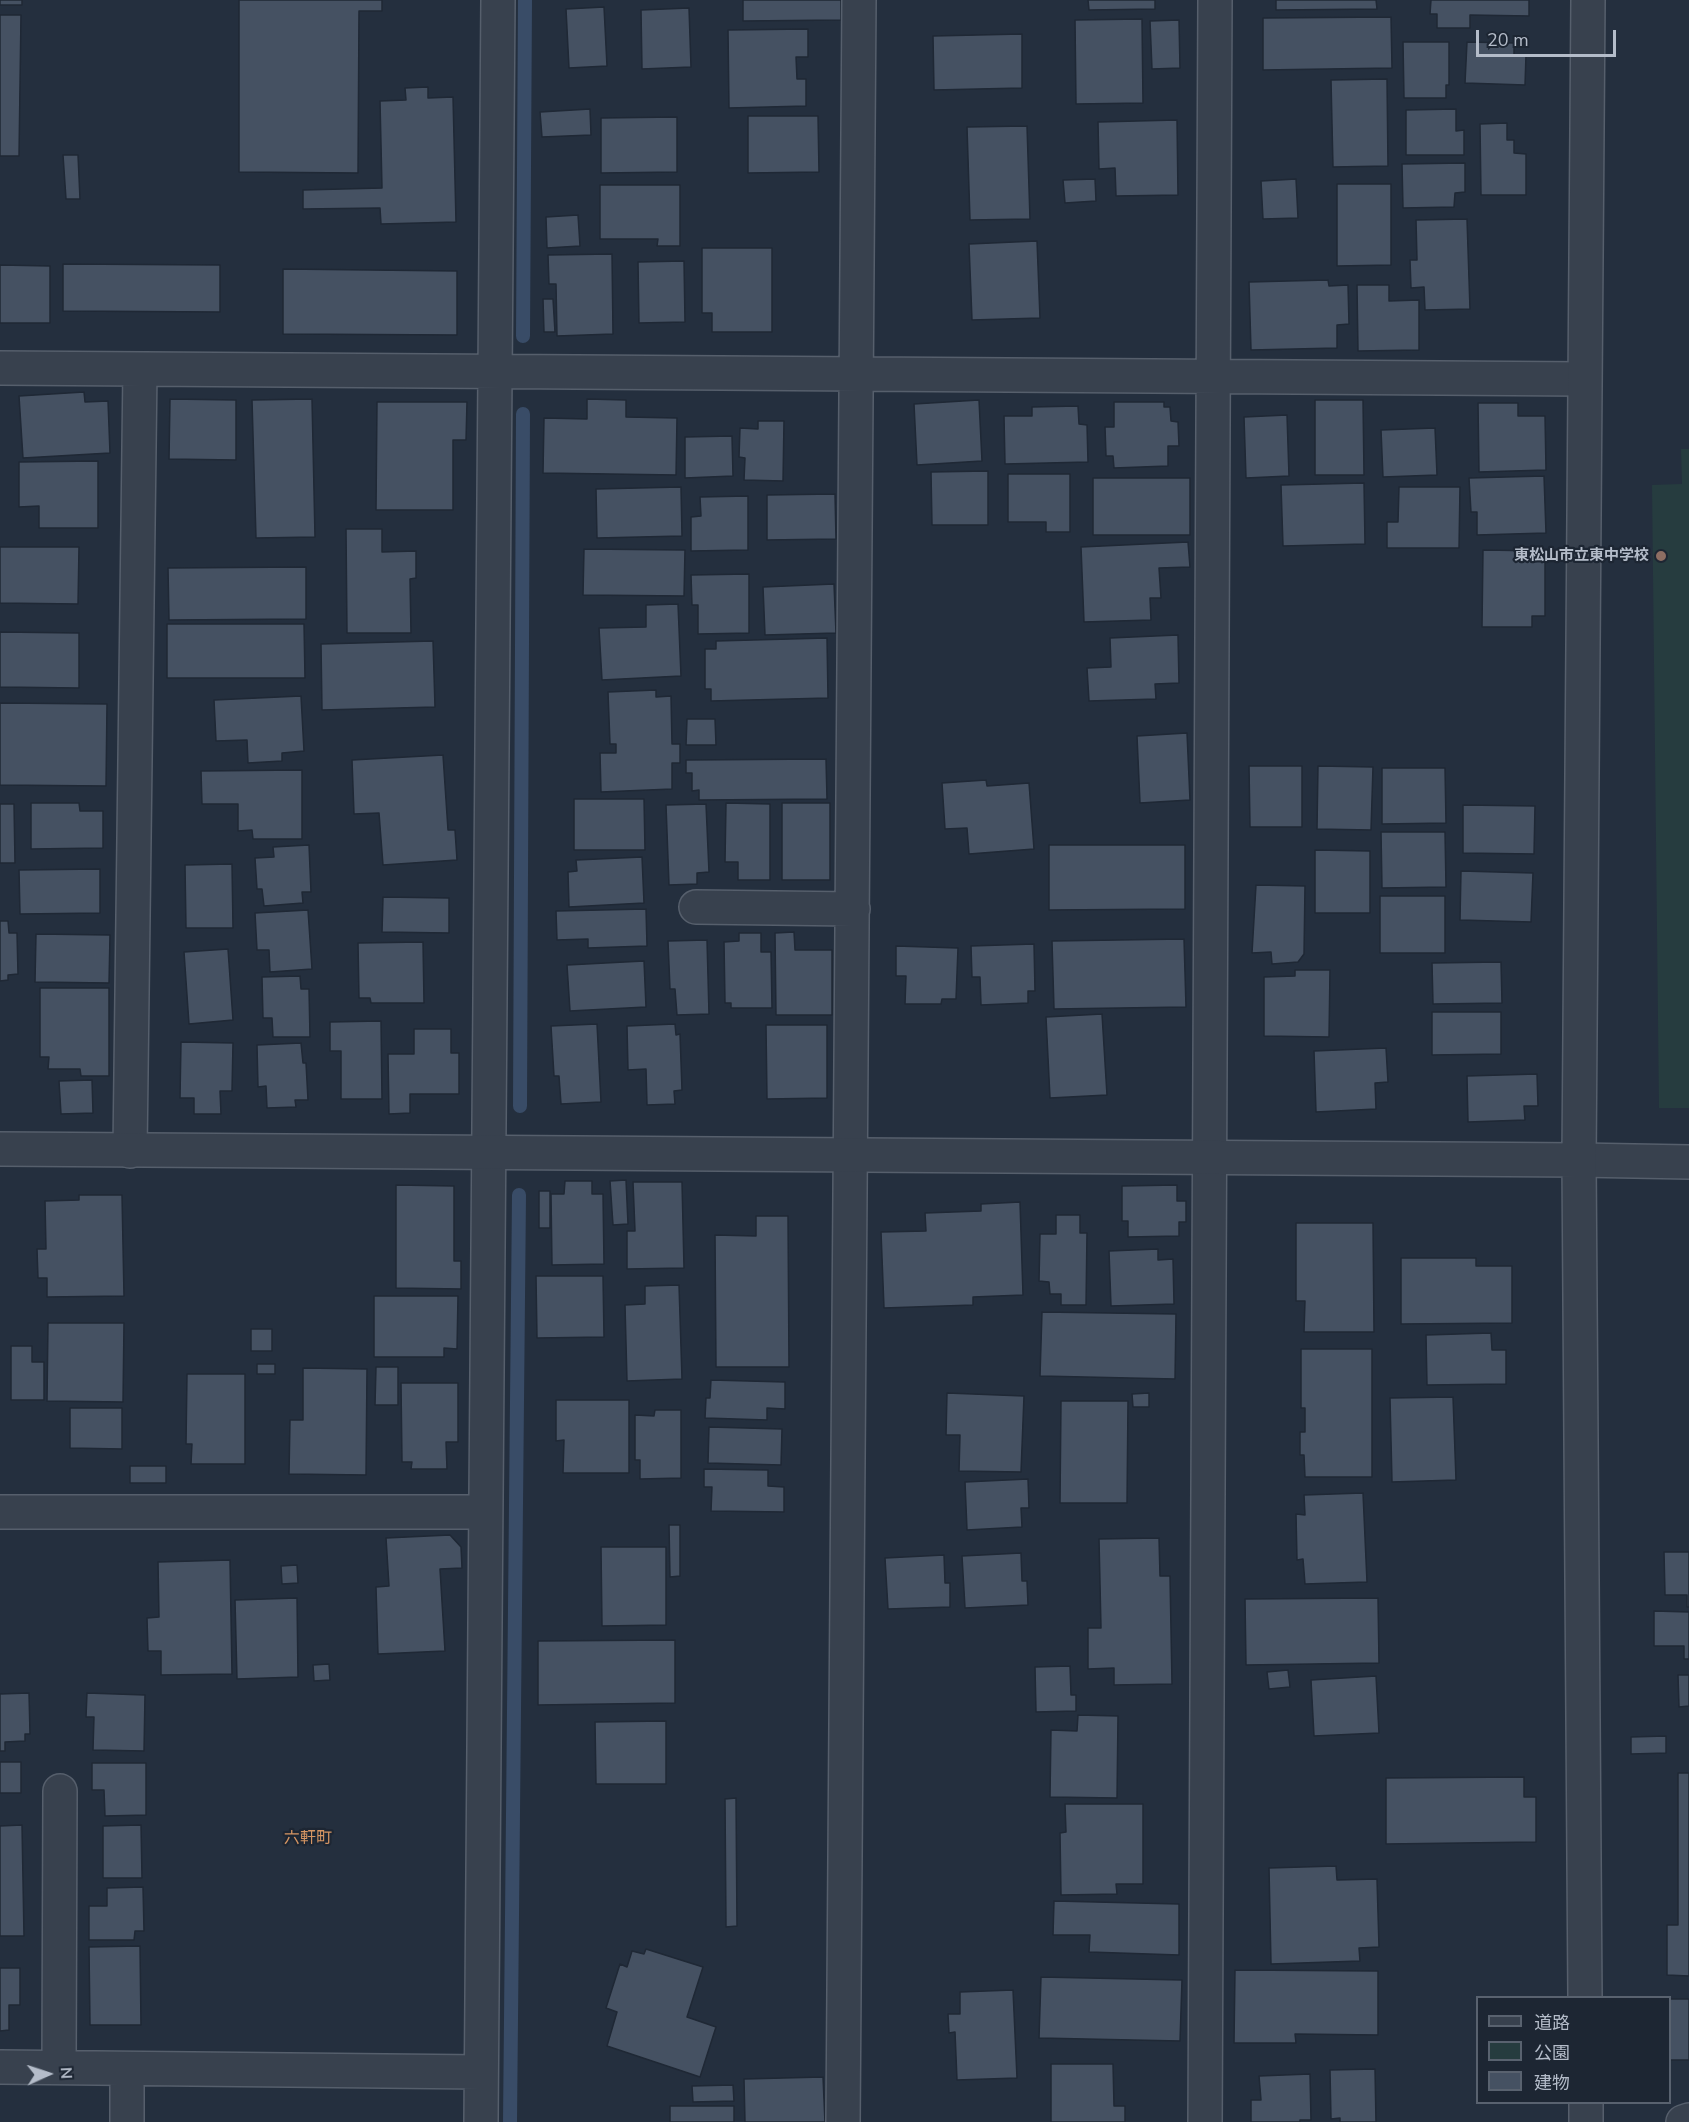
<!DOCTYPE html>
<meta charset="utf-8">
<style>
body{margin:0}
#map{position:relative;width:1689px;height:2122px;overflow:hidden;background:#242f3e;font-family:"Nunito Sans","Noto Sans JP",sans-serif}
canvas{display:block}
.legend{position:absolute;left:1476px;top:1996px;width:195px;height:108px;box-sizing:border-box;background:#1d2633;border:2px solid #59626f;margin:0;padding:8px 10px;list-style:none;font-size:18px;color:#b4bcc9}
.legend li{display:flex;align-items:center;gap:12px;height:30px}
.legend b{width:30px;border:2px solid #59626f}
.north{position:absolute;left:18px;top:2044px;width:60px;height:60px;-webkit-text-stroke:4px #1d2633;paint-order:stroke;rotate:87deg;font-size:16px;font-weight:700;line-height:24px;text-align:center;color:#b4bcc9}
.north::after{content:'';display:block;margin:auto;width:21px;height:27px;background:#b4bcc9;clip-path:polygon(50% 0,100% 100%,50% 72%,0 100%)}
.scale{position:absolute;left:1476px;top:30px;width:140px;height:27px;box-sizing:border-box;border:3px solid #b4bcc9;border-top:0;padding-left:8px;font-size:18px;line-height:21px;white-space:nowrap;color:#b4bcc9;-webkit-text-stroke:4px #1d2633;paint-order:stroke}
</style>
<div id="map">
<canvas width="1689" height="2122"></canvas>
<ul class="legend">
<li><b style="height:8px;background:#38414e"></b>道路</li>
<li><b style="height:16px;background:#263c3f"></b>公園</li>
<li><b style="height:16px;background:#455162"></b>建物</li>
</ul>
<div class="north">N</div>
<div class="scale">20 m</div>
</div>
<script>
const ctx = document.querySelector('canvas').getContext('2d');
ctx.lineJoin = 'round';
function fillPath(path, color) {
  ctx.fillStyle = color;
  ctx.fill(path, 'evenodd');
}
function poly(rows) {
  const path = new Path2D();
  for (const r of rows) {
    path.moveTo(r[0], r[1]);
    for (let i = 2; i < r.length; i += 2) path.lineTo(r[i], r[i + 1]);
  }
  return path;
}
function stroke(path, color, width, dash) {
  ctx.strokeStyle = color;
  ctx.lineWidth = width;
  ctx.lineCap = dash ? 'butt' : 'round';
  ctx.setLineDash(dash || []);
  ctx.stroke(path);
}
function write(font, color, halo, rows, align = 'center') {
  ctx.font = font + ' "Nunito Sans","Noto Sans JP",sans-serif';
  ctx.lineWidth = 4.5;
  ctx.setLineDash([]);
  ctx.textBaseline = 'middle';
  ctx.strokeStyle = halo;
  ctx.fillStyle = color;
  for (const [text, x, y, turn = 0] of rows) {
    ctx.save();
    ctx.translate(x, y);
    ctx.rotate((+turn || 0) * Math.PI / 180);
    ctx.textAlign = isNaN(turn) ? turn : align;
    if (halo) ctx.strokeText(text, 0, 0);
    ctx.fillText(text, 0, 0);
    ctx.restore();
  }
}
const green = poly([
 [1681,449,1689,449,1689,1108,1659,1108,1652,485,1682,484]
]);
const stream = poly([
 [523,336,525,0],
 [520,1106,523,414],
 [510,2122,519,1195]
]);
const building = poly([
 [0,0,22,0,22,5,0,5,0,0],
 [239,0,382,0,382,11,359,11,358,173,239,172,239,0],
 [743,0,841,0,841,20,743,21,743,0],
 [1088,0,1155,0,1155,9,1089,10,1088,0],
 [1276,0,1376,0,1377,9,1276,10,1276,0],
 [1431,0,1529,0,1529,16,1470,15,1470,28,1437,28,1437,14,1430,14,1431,0],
 [604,7,607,66,569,68,566,9,604,7],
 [689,8,691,67,642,69,641,10,689,8],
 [0,15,21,15,19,156,0,156,0,15],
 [1391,17,1392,68,1263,70,1263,18,1391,17],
 [1142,19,1143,103,1076,104,1075,20,1142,19],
 [1179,20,1180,68,1152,69,1150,21,1179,20],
 [808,29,808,57,796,57,797,79,806,79,806,106,729,108,728,30,808,29],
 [1022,34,1022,88,934,90,933,36,1022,34],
 [1403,42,1449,42,1449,85,1446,85,1446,98,1404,98,1403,42],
 [1467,42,1514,43,1514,55,1526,55,1525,85,1465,83,1467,42],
 [1387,79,1388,166,1333,167,1331,80,1387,79],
 [428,87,428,98,453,97,456,222,381,224,380,208,303,209,303,190,382,188,380,101,406,100,405,88,428,87],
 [590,109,591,135,542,137,540,112,590,109],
 [1456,109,1456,131,1464,130,1464,155,1406,155,1406,110,1456,109],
 [748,116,818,116,819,172,748,173,748,116],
 [677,117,677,172,601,173,601,118,677,117],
 [1177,120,1178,195,1116,196,1115,168,1099,169,1098,122,1177,120],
 [1507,123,1507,140,1514,140,1514,153,1526,154,1526,195,1481,195,1480,124,1507,123],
 [1027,126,1030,219,970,220,967,127,1027,126],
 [63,155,78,155,80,199,66,199,63,155],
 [1465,163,1465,192,1455,193,1454,207,1403,208,1402,164,1465,163],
 [1095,179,1096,201,1065,203,1063,180,1095,179],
 [1296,179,1298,218,1263,219,1261,181,1296,179],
 [1337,184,1391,184,1391,265,1337,266,1337,184],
 [600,185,680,185,680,246,657,246,658,239,600,239,600,185],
 [578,215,580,246,547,248,546,217,578,215],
 [1467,219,1470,309,1425,310,1424,287,1411,288,1410,260,1417,260,1416,220,1467,219],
 [1037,241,1040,318,972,320,969,244,1037,241],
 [702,248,772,248,772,332,712,332,712,313,702,313,702,248],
 [612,254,613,334,557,336,556,284,549,284,548,255,612,254],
 [684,261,685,322,639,323,638,262,684,261],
 [63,264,220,265,220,312,63,311,63,264],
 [0,265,50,266,50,323,0,323,0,265],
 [283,269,457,271,457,335,283,334,283,269],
 [1328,280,1329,286,1348,285,1349,324,1337,325,1337,348,1251,350,1249,282,1328,280],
 [1357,285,1389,285,1389,301,1419,300,1419,350,1358,351,1357,285],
 [543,299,553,299,555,332,544,332,543,299],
 [84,392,85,402,108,401,110,453,23,458,19,396,84,392],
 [170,399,236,400,236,460,169,459,170,399],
 [312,399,315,537,256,538,252,400,312,399],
 [587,399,626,400,626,417,677,418,676,475,543,473,544,418,587,419,587,399],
 [979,400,982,461,917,465,914,404,979,400],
 [1315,400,1363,400,1364,475,1315,475,1315,400],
 [377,402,467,402,466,440,453,440,453,510,376,510,377,402],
 [1114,402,1164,402,1164,407,1170,407,1171,421,1178,422,1179,446,1168,446,1168,466,1114,468,1113,456,1106,456,1105,427,1114,427,1114,402],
 [1478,403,1518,403,1518,416,1545,416,1546,470,1479,472,1478,403],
 [1078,406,1079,424,1087,425,1088,462,1005,464,1004,416,1032,416,1032,407,1078,406],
 [1287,415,1289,476,1246,478,1244,417,1287,415],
 [758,421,784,421,783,481,744,480,745,458,739,457,740,428,758,429,758,421],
 [1435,428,1437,475,1383,477,1381,430,1435,428],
 [732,436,733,476,685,478,685,437,732,436],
 [98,461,98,528,39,528,39,506,19,507,19,462,98,461],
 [988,471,988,525,932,525,931,472,988,471],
 [1008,474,1070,474,1070,532,1046,532,1046,522,1008,522,1008,474],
 [1544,476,1546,533,1477,535,1477,512,1471,512,1469,478,1544,476],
 [1093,478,1190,478,1190,535,1093,535,1093,478],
 [1364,483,1365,544,1283,546,1281,485,1364,483],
 [681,487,682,536,597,538,596,489,681,487],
 [1399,487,1460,487,1459,548,1387,548,1387,522,1398,522,1399,487],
 [835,494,836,539,767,540,767,495,835,494],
 [748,496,748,550,691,551,691,517,701,516,700,497,748,496],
 [346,529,382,529,382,552,416,551,416,578,410,579,411,633,347,633,346,529],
 [1188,542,1190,567,1159,568,1161,598,1150,598,1151,620,1084,622,1081,547,1188,542],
 [0,547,79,547,78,604,0,603,0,547],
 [584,549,685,550,684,596,583,595,584,549],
 [1483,550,1545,551,1545,616,1532,616,1532,627,1482,627,1483,550],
 [306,567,306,619,169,620,168,568,306,567],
 [749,574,749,633,698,634,698,605,692,605,691,575,749,574],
 [834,584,836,633,765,635,763,587,834,584],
 [678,604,681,676,602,680,599,628,646,627,646,605,678,604],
 [167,624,304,624,305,678,167,678,167,624],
 [0,632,79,633,79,688,0,687,0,632],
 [1178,635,1179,683,1155,684,1156,699,1089,701,1087,668,1111,667,1110,638,1178,635],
 [827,638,828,698,711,701,711,689,705,689,705,649,716,649,716,641,827,638],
 [433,641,435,707,322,710,321,644,433,641],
 [656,690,656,697,671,696,672,744,680,744,680,763,672,763,672,789,601,792,600,753,616,753,616,744,610,744,608,692,656,690],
 [301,696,304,751,282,753,282,761,248,763,247,740,216,741,214,700,301,696],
 [0,703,107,704,106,786,0,785,0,703],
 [687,719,715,719,716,745,686,745,687,719],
 [1187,733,1190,800,1140,803,1137,736,1187,733],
 [443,755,448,830,455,830,457,860,383,865,379,813,354,814,352,760,443,755],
 [826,759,827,799,699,800,699,790,692,791,692,773,686,773,686,760,826,759],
 [1249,766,1302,766,1302,827,1250,827,1249,766],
 [1318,766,1373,767,1371,830,1317,829,1318,766],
 [1382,768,1445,768,1446,823,1382,824,1382,768],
 [302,770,302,839,253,839,252,830,238,831,238,804,202,804,201,771,302,770],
 [986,780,987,786,1029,783,1034,849,969,854,967,828,945,829,942,783,986,780],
 [574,799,644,799,645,850,574,850,574,799],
 [31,803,79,803,80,811,103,811,103,848,31,849,31,803],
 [726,803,770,804,770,880,738,880,738,862,725,862,726,803],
 [782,803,830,803,830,880,782,880,782,803],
 [0,804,14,804,15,863,0,863,0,804],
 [706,804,709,872,697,873,697,884,669,885,666,805,706,804],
 [1463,805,1535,806,1534,854,1463,853,1463,805],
 [1381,832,1445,832,1446,887,1382,888,1381,832],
 [309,845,311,892,302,892,303,903,264,906,262,889,257,889,255,858,274,857,273,847,309,845],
 [1049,845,1185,845,1185,909,1049,910,1049,845],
 [1315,850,1370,851,1370,913,1315,913,1315,850],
 [642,857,644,903,569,907,568,872,577,871,576,860,642,857],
 [232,864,233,928,186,928,185,865,232,864],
 [100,869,100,913,20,914,19,870,100,869],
 [1461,871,1533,873,1531,922,1460,920,1461,871],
 [1256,885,1305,886,1304,954,1298,962,1272,964,1271,952,1252,953,1256,885],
 [1380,896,1445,896,1445,953,1380,953,1380,896],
 [383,897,449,898,449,933,382,932,383,897],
 [646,909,647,946,588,948,588,939,557,940,556,911,646,909],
 [308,910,312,969,270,972,269,950,257,950,255,913,308,910],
 [0,921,8,921,9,933,17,933,18,974,8,975,8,980,0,981,0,921],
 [794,932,795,950,832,950,832,1015,776,1015,775,933,794,932],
 [739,933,761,933,761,952,771,952,772,1008,731,1008,731,1003,725,1003,724,942,739,941,739,933],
 [36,934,110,935,109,983,35,982,36,934],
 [1184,939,1186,1007,1054,1009,1052,941,1184,939],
 [707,940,709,1014,677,1015,675,989,670,989,668,941,707,940],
 [423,942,424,1003,371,1003,370,998,359,998,358,943,423,942],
 [1034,944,1035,991,1028,991,1028,1003,981,1005,980,977,972,977,971,946,1034,944],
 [896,946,958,948,956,999,942,999,941,1004,905,1004,906,976,896,976,896,946],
 [228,949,233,1020,189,1024,184,952,228,949],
 [644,961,646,1007,570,1011,567,965,644,961],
 [1501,962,1502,1003,1433,1004,1432,963,1501,962],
 [1295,970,1330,970,1329,1037,1264,1036,1264,977,1295,976,1295,970],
 [300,976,301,989,309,989,310,1037,273,1037,272,1018,263,1018,262,977,300,976],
 [40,988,109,988,109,1076,81,1076,80,1069,48,1069,49,1057,40,1057,40,988],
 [1432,1012,1501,1012,1501,1054,1432,1055,1432,1012],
 [1102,1014,1107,1095,1050,1098,1046,1017,1102,1014],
 [381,1021,382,1099,341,1099,341,1051,330,1051,330,1022,381,1021],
 [597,1024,601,1102,561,1104,559,1076,554,1076,551,1026,597,1024],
 [675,1024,676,1035,680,1034,682,1090,674,1091,675,1104,647,1105,646,1069,628,1070,627,1026,675,1024],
 [766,1025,827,1025,827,1098,767,1099,766,1025],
 [414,1029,451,1029,451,1053,459,1053,459,1094,410,1094,410,1113,389,1114,388,1054,414,1054,414,1029],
 [181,1042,233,1043,232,1091,220,1091,221,1114,194,1114,194,1098,180,1098,181,1042],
 [301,1043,303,1063,306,1063,308,1100,295,1100,296,1107,267,1108,266,1086,258,1087,257,1045,301,1043],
 [1386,1048,1388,1082,1375,1083,1376,1109,1316,1112,1314,1051,1386,1048],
 [1537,1074,1538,1106,1524,1106,1525,1120,1468,1122,1467,1076,1537,1074],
 [92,1080,93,1113,61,1114,59,1081,92,1080],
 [626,1180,628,1224,613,1225,610,1181,626,1180],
 [565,1181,592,1181,592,1194,603,1194,604,1264,552,1265,551,1194,564,1194,565,1181],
 [633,1182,682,1182,684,1268,627,1269,627,1231,635,1231,633,1182],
 [396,1185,454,1186,454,1261,461,1261,461,1289,396,1288,396,1185],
 [1177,1185,1177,1201,1186,1201,1186,1222,1179,1222,1179,1236,1128,1237,1128,1221,1122,1221,1122,1186,1177,1185],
 [539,1191,550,1191,550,1228,539,1228,539,1191],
 [79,1195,122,1195,124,1296,47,1297,47,1278,38,1278,37,1249,46,1249,45,1201,79,1200,79,1195],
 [1020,1202,1023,1295,973,1297,973,1305,884,1308,881,1232,926,1231,925,1213,981,1211,981,1204,1020,1202],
 [1056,1215,1080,1215,1080,1233,1087,1233,1086,1305,1061,1305,1061,1294,1050,1294,1049,1282,1039,1281,1040,1234,1056,1234,1056,1215],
 [756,1216,788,1216,789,1367,716,1367,715,1235,756,1236,756,1216],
 [1296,1223,1373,1223,1374,1332,1304,1332,1305,1301,1296,1301,1296,1223],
 [1158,1249,1158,1260,1173,1259,1174,1304,1111,1306,1109,1251,1158,1249],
 [1401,1258,1476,1258,1476,1266,1512,1266,1512,1323,1401,1324,1401,1258],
 [536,1276,603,1276,604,1337,537,1338,536,1276],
 [679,1285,682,1379,627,1381,625,1305,645,1304,645,1286,679,1285],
 [374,1296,458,1296,457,1349,444,1348,444,1357,374,1357,374,1296],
 [1042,1312,1176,1314,1175,1379,1040,1376,1042,1312],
 [48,1323,124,1323,123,1402,47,1401,48,1323],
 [251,1329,272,1329,272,1351,251,1351,251,1329],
 [1491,1333,1492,1350,1506,1350,1506,1384,1427,1385,1426,1335,1491,1333],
 [11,1346,32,1346,32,1362,44,1362,44,1400,11,1400,11,1346],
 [1301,1349,1372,1349,1372,1477,1305,1477,1304,1455,1300,1455,1300,1432,1305,1432,1305,1408,1301,1408,1301,1349],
 [257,1364,275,1364,275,1374,257,1374,257,1364],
 [376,1367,398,1367,398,1405,375,1405,376,1367],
 [303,1368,367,1369,366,1475,289,1474,290,1420,303,1420,303,1368],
 [187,1374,245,1374,245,1464,191,1464,192,1444,186,1444,187,1374],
 [711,1380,785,1382,785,1409,767,1408,767,1420,705,1418,706,1398,710,1398,711,1380],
 [401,1383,458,1383,458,1442,446,1442,447,1469,411,1469,412,1462,402,1462,401,1383],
 [947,1393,1024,1396,1021,1472,959,1471,960,1435,946,1435,947,1393],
 [1149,1393,1149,1407,1133,1407,1132,1394,1149,1393],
 [1453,1397,1456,1480,1392,1482,1390,1398,1453,1397],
 [556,1400,629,1400,629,1473,563,1473,564,1440,556,1441,556,1400],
 [1061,1401,1128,1401,1127,1503,1060,1503,1061,1401],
 [70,1408,122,1408,122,1449,70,1448,70,1408],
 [655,1410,681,1410,681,1478,640,1479,640,1460,635,1460,635,1415,654,1416,655,1410],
 [709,1427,782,1429,781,1465,708,1463,709,1427],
 [130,1466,166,1466,166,1483,130,1483,130,1466],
 [704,1469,768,1470,768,1486,784,1487,784,1512,711,1511,712,1487,704,1487,704,1469],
 [1028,1479,1029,1508,1021,1508,1022,1527,967,1530,965,1482,1028,1479],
 [1363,1493,1367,1582,1305,1584,1303,1559,1297,1560,1296,1514,1305,1515,1304,1495,1363,1493],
 [669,1525,680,1525,680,1576,670,1577,669,1525],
 [450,1535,461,1547,462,1568,440,1569,445,1651,378,1654,376,1587,389,1586,386,1538,450,1535],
 [1159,1538,1160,1576,1170,1576,1172,1684,1114,1685,1114,1668,1088,1669,1088,1628,1101,1628,1099,1539,1159,1538],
 [601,1547,666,1547,666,1625,602,1626,601,1547],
 [1664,1552,1689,1552,1689,1607,1687,1607,1687,1595,1665,1595,1664,1552],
 [1021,1553,1022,1581,1027,1581,1028,1605,965,1608,962,1556,1021,1553],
 [944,1555,945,1583,950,1583,950,1607,888,1609,885,1558,944,1555],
 [230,1560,232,1674,161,1675,161,1651,148,1651,147,1618,159,1617,158,1562,230,1560],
 [297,1565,298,1583,282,1584,281,1566,297,1565],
 [297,1598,298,1677,237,1679,235,1600,297,1598],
 [1378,1598,1379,1663,1246,1665,1245,1599,1378,1598],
 [1654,1611,1689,1612,1689,1659,1684,1659,1684,1646,1654,1646,1654,1611],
 [675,1640,675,1703,538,1705,538,1641,675,1640],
 [329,1664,330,1680,314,1681,313,1665,329,1664],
 [1070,1666,1071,1695,1076,1695,1076,1711,1036,1712,1035,1667,1070,1666],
 [1288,1670,1290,1687,1269,1689,1267,1672,1288,1670],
 [1678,1675,1689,1675,1689,1706,1679,1707,1678,1675],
 [1376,1676,1379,1733,1314,1736,1311,1680,1376,1676],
 [29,1693,30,1734,25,1734,25,1741,5,1742,5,1751,0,1751,0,1694,29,1693],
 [87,1693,145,1695,144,1751,93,1750,94,1717,86,1717,87,1693],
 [1078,1715,1118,1716,1117,1798,1050,1797,1051,1730,1077,1731,1078,1715],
 [666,1721,666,1784,596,1784,595,1722,666,1721],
 [1666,1736,1666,1753,1631,1754,1631,1737,1666,1736],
 [0,1762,21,1762,21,1793,0,1793,0,1762],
 [92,1763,146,1763,146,1815,105,1816,104,1790,92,1790,92,1763],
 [1678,1773,1689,1773,1689,1976,1667,1975,1667,1925,1678,1925,1678,1773],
 [1524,1777,1524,1797,1536,1797,1536,1842,1386,1844,1386,1778,1524,1777],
 [736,1798,737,1926,726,1927,725,1799,736,1798],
 [1065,1804,1143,1804,1143,1884,1116,1884,1117,1894,1061,1895,1060,1833,1066,1832,1065,1804],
 [22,1825,24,1936,0,1936,0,1826,22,1825],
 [141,1825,142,1878,103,1878,103,1826,141,1825],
 [1336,1866,1337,1880,1377,1879,1379,1947,1359,1948,1360,1961,1271,1964,1269,1868,1336,1866],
 [143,1887,144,1931,135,1931,134,1940,89,1940,89,1906,107,1906,107,1888,143,1887],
 [1054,1901,1179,1904,1179,1955,1089,1952,1090,1935,1053,1935,1054,1901],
 [140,1946,141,2025,90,2025,89,1947,140,1946],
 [646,1949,703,1967,687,2017,716,2027,700,2077,607,2046,617,2012,606,2008,620,1964,627,1967,632,1951,644,1954,646,1949],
 [0,1968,20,1968,20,2005,9,2005,9,2030,0,2031,0,1968],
 [1235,1970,1378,1971,1378,2035,1295,2034,1296,2043,1234,2043,1235,1970],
 [1041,1977,1182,1980,1180,2041,1039,2038,1041,1977],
 [1013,1990,1017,2078,957,2080,955,2032,949,2033,948,2014,960,2014,960,1992,1013,1990],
 [1670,1999,1689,1999,1689,2060,1670,2060,1670,1999],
 [1051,2064,1113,2064,1114,2106,1125,2106,1125,2122,1051,2122,1051,2064],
 [1375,2069,1376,2122,1340,2122,1340,2118,1331,2119,1330,2070,1375,2069],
 [1310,2074,1311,2120,1300,2120,1300,2122,1251,2122,1251,2100,1261,2100,1259,2076,1310,2074],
 [823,2077,825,2122,745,2122,744,2079,823,2077],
 [733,2085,734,2101,693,2102,692,2086,733,2085],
 [670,2106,734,2106,734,2122,670,2122,670,2106]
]);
const minor = poly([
 [0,368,1584,379],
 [696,907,853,909],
 [130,1151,140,369],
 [1579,1160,1689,1162],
 [0,1512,485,1512],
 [0,2067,481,2072],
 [59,2067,60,1791],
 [127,2122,127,2069],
 [481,2122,498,0],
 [843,2122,859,0],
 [1205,2122,1215,0],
 [1683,2122,1689,2120]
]);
const tertiary = poly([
 [0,1149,1579,1160],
 [1585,1998,1579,1160,1588,0],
 [1586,2102,1586,2122]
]);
const markers = [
 [1661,556,6,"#8d6e63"]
];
const poiNames = [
 ["東松山市立東中学校",1649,556]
];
const neighbourhoodNames = [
 ["六軒町",308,1839]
];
fillPath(green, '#263c3f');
stroke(stream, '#394c67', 14);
fillPath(building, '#455162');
stroke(building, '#1f2835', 1.5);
stroke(minor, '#565f6c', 36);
stroke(tertiary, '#565f6c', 36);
stroke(minor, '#38414e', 33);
stroke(tertiary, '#38414e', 33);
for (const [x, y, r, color] of markers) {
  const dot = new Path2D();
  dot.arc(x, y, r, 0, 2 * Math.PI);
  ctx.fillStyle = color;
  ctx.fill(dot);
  stroke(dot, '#1d2633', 2);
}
write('bold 15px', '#b4bcc9', '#1d2633', poiNames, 'right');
write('16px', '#d59563', '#1d2633', neighbourhoodNames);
</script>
